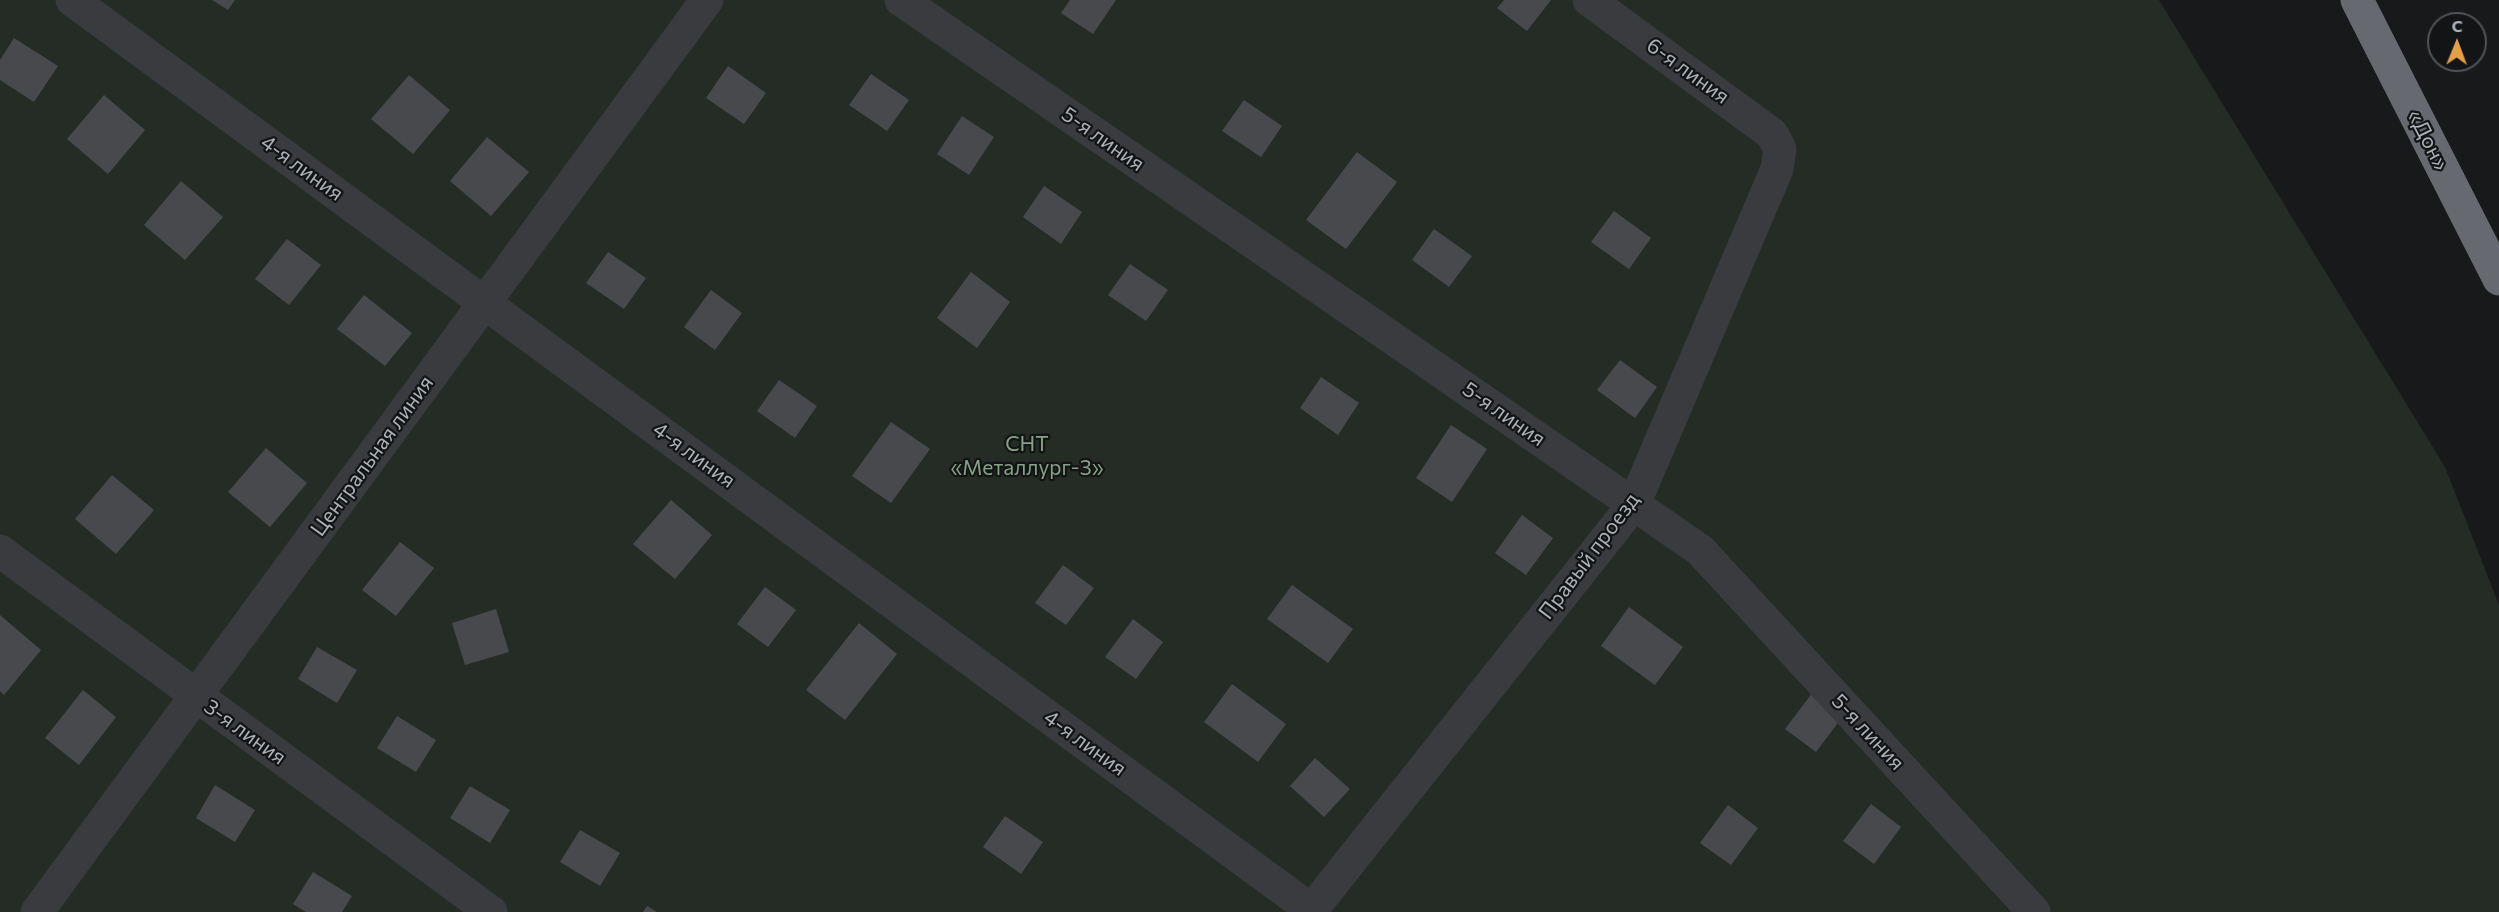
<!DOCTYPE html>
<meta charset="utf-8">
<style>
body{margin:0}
#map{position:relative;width:2499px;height:912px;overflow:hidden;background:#18191a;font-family:Commissioner,sans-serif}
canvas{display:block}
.north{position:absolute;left:2427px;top:12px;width:60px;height:60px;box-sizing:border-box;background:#131415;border:2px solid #505357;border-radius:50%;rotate:1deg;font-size:16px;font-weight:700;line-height:24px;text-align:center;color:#acb1b9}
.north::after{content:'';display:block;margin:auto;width:21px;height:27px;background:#e49f47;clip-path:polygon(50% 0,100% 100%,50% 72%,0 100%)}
</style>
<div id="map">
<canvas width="2499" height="912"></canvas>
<div class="north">С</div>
</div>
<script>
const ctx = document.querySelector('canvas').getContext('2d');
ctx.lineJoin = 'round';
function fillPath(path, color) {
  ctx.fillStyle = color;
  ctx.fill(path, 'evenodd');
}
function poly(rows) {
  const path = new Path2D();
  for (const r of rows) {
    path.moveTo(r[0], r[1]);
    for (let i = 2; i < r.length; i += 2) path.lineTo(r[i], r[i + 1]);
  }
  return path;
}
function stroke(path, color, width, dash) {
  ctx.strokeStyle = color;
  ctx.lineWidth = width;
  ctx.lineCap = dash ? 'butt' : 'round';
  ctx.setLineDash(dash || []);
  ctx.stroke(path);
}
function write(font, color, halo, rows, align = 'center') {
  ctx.font = font + ' Commissioner,sans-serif';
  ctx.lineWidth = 4.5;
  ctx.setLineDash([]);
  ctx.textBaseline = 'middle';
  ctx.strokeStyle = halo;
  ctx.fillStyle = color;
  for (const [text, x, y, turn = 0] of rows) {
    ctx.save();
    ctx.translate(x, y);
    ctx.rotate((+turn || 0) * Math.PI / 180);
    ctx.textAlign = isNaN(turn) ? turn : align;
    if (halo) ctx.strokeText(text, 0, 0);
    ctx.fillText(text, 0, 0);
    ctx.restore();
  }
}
const green = poly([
 [0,0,2159,0,2445,467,2499,605,2499,912,0,912]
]);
const building = poly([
 [212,0,235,0,228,10],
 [1070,0,1116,0,1093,34,1061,13],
 [1504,0,1551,0,1527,31,1497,8],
 [14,38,58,66,34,102,0,80,0,60],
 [728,66,766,93,744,124,706,98],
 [871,74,909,100,887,131,849,105],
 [409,75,450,110,413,154,371,119],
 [104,95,145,130,108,174,67,139],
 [1244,100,1282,126,1261,157,1222,131],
 [962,116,994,137,969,175,937,154],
 [487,137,529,172,491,216,450,181],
 [1357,152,1397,182,1346,249,1306,220],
 [181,181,223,217,185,260,144,225],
 [1044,186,1082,212,1061,244,1023,217],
 [1614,211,1651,238,1629,269,1591,242],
 [1434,229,1472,256,1449,287,1412,260],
 [287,239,321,265,289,305,255,279],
 [608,252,646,278,624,309,586,283],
 [1130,264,1168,290,1146,321,1108,295],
 [971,272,1010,302,977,348,937,318],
 [711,290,742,313,715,350,684,327],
 [364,295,412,333,385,366,337,329],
 [1620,360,1657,387,1635,418,1597,390],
 [1321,377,1359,403,1338,435,1300,408],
 [779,380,817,406,795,438,757,411],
 [891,422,930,449,891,503,852,476],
 [1451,425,1487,449,1452,502,1416,478],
 [266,448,307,483,270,527,228,492],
 [112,475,154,510,116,554,75,519],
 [671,500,712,535,675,579,633,544],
 [1522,515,1553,538,1526,575,1495,553],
 [400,542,434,568,396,616,362,590],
 [1063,565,1094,588,1066,625,1035,603],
 [1292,585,1353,629,1328,663,1267,619],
 [765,587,796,610,768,647,737,624],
 [1629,607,1683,647,1655,685,1601,646],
 [496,609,509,652,465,665,452,623],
 [0,615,41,650,4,695,0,691],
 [1133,619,1163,642,1136,679,1105,657],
 [859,623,897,654,845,720,806,690],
 [317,647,357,670,337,703,298,679],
 [1232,684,1286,724,1258,762,1204,722],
 [83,690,116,717,79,765,45,738],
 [1813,692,1844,715,1816,752,1785,729],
 [397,716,436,740,416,772,377,748],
 [1315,758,1350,789,1324,817,1290,786],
 [215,785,255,810,235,842,196,818],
 [470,786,510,810,490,843,450,818],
 [1871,804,1901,827,1874,864,1843,841],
 [1728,805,1758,828,1731,865,1700,843],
 [1005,816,1043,842,1021,874,983,847],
 [580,830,620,853,600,886,560,862],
 [313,872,352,896,342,912,306,912,293,904],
 [647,906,657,912,643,912]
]);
const minor = poly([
 [72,0,1314,912],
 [901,0,1700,550,2034,912],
 [0,551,491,912],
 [37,912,707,0],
 [1310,912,1634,504,1777,169,1780,149,1772,134,1589,0]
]);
const highway = poly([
 [2357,0,2499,279]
]);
const streetNames = [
 ["6-я линия",1688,71,36],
 ["5-я линия",1103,139,35],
 ["«Дон»",2428,140,63],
 ["4-я линия",302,168,36],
 ["5-я линия",1504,414,35],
 ["4-я линия",694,455,36],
 ["Центральная линия",372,456,-54],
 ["Правый проезд",1589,556,-53],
 ["3-я линия",245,732,36],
 ["5-я линия",1868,732,47],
 ["4-я линия",1085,743,36]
];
const parkNames = [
 ["СНТ",1027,444],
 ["«Металлург-3»",1027,468]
];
fillPath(green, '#252c25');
fillPath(building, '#48494d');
stroke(minor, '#3a3b3f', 33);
stroke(highway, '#666a70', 33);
write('21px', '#acb1b9', '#131415', streetNames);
write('21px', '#86a284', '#131415', parkNames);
</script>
